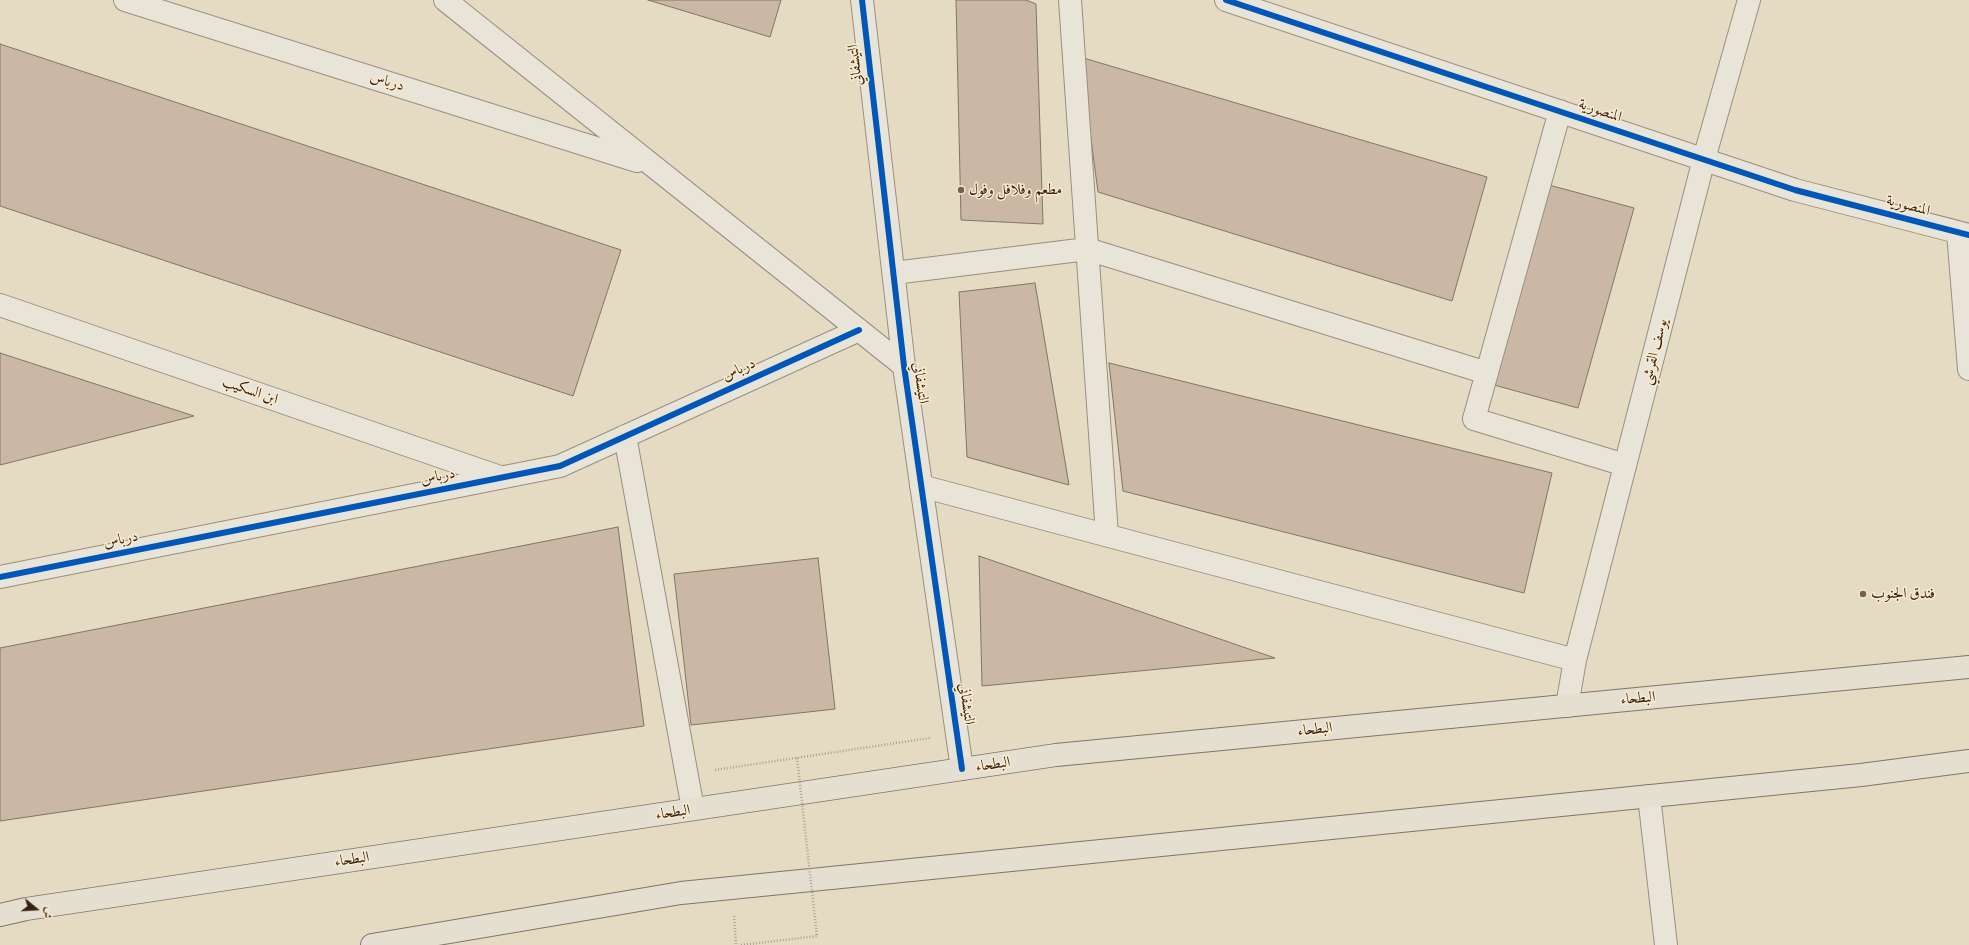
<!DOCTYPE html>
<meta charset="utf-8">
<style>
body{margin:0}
#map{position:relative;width:1969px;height:945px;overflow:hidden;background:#e5dac2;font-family:"Libre Bodoni",Amiri,serif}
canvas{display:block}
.north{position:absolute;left:16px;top:889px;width:40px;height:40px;-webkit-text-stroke:3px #f8ebce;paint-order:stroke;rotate:108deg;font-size:11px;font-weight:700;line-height:16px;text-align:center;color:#381f14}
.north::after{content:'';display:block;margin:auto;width:14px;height:18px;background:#381f14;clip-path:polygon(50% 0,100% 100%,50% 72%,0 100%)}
</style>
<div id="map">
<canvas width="1969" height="945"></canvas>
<div class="north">ش</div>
</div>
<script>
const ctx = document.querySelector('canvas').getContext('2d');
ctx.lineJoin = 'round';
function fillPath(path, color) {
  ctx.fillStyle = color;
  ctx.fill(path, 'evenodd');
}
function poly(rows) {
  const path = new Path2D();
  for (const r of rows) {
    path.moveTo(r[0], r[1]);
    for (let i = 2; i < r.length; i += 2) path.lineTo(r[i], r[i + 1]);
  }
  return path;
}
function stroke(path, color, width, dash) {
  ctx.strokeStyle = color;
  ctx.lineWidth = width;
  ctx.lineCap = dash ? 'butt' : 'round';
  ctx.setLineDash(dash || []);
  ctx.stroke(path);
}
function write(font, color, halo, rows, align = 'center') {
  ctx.font = font + ' "Libre Bodoni",Amiri,serif';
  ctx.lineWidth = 3;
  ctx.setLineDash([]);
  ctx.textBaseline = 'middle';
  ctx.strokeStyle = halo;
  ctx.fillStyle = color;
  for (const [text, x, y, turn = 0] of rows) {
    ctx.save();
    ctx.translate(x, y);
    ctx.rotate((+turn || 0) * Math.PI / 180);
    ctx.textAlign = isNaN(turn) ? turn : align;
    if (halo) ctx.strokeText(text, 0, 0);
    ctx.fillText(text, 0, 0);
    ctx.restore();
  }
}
const building = poly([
 [648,0,781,0,770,37,648,0],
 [956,0,1026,0,1036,4,1043,224,961,220,956,0],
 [0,44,621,250,573,396,0,206,0,44],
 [1080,57,1487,177,1452,301,1098,192,1080,57],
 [1549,185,1634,208,1578,408,1494,385,1549,185],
 [1035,283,1069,485,967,457,959,292,1035,283],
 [0,353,194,416,0,465,0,353],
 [1109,363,1552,473,1524,593,1123,491,1109,363],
 [618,527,644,726,0,821,0,648,618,527],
 [979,556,1275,658,982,686,979,556],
 [818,558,835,709,691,725,674,574,818,558]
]);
const path = poly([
 [715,770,930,738],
 [734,916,736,945],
 [741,945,817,936]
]);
const minor = poly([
 [125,0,637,161],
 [445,0,904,366],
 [862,0,904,366,962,769],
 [1070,0,1107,535],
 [1226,0,1795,190,1969,235],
 [1560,111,1474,419,1625,465],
 [1958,232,1969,369],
 [894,273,1087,249,1487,373],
 [0,305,500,477],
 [625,436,693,809],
 [921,486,1575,660],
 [0,577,560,466,859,330],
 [1567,706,1575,660,1704,159,1749,0],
 [1649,796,1666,945]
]);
const major = poly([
 [0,915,26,909,1056,755,1969,667],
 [372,945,681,893,1861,775,1969,761]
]);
const pathBridge = poly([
 [797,758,817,936]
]);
const cycleway = poly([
 [862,0,904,366,962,769],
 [1226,0,1795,190,1969,235],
 [0,577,560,466,859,330]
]);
const markers = [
 [961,190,4,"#756051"],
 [1863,594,4,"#756051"]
];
const streetNames = [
 ["التيشفاني",856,65,-97],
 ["درباس",387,82,17],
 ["المنصورية",1600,111,19],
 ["المنصورية",1908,206,15],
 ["يوسف القرشي",1655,352,-76],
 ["درباس",739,370,-24],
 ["التيشفاني",920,383,82],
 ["ابن السكيب",250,391,19],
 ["درباس",438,477,-11],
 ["درباس",121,540,-11],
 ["البطحاء",1638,699,-5],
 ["التيشفاني",966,704,82],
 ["البطحاء",1315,730,-6],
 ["البطحاء",993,765,-8],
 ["البطحاء",673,813,-8],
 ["البطحاء",352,860,-8]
];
const poiNames = [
 ["مطعم وفلافل وفول",969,190],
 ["فندق الجنوب",1871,594]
];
fillPath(building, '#cab8a5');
stroke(building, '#7f7669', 1);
stroke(minor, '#988f80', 24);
stroke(major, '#7f7669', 24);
stroke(path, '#a9a298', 2.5, [1, 2]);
stroke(minor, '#e9e4d8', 22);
stroke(major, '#e5dfd1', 22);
stroke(pathBridge, '#a9a298', 2.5, [1, 2]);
stroke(cycleway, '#0057b8', 6);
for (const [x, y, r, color] of markers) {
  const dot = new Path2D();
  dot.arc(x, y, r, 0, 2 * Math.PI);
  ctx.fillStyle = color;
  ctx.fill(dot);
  stroke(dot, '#f8ebce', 1.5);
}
write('15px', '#381f14', '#f8ebce', streetNames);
write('15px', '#381f14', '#f8ebce', poiNames, 'left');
</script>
